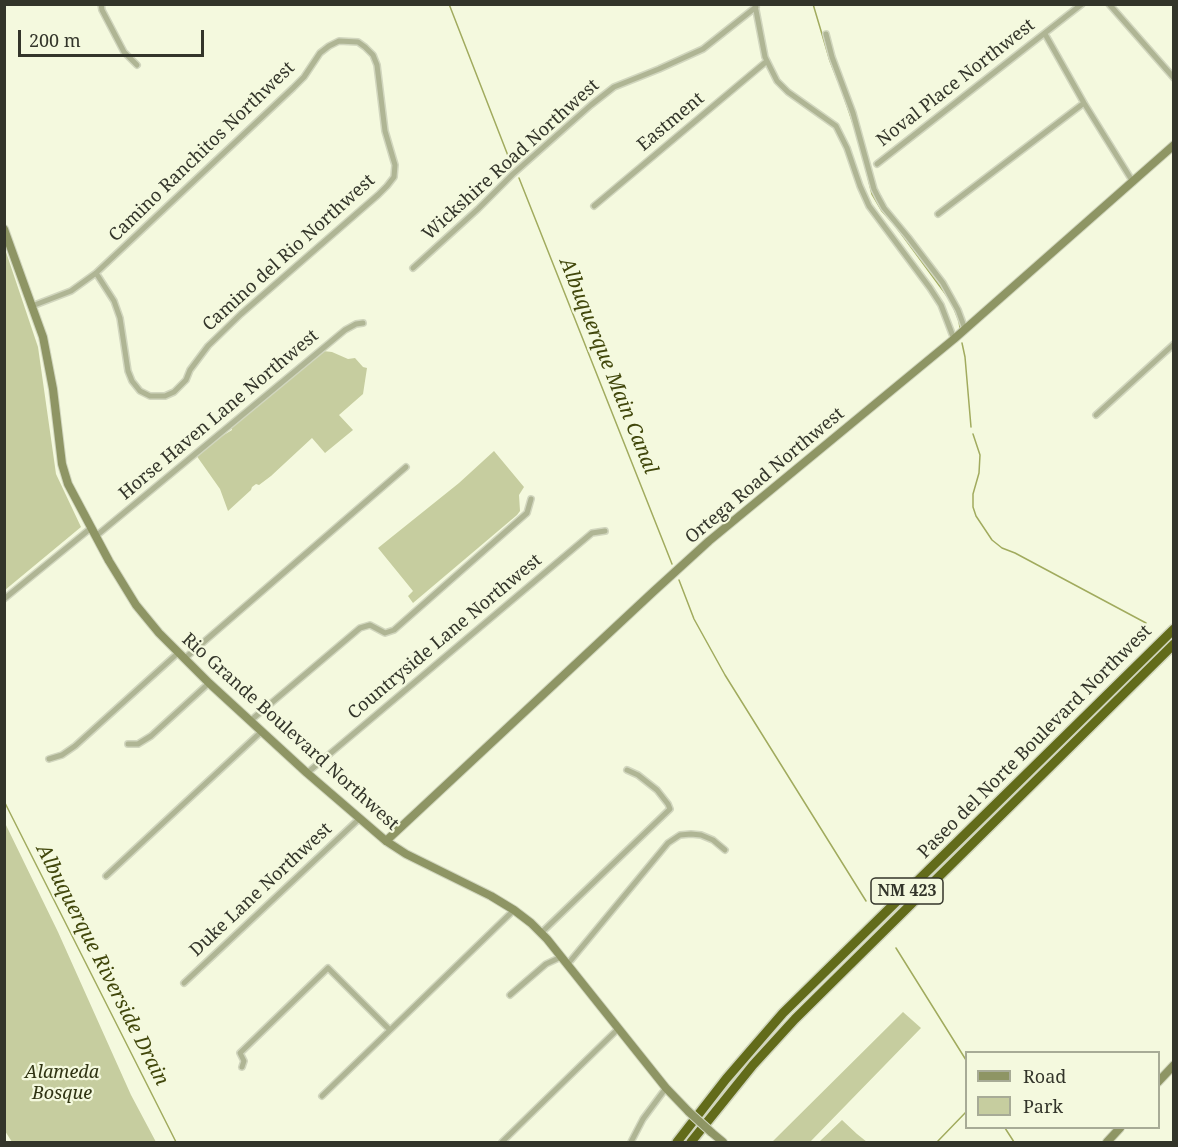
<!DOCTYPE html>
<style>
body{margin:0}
#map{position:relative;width:1178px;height:1147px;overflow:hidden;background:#f4f9de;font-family:"Noto Serif",serif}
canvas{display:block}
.frame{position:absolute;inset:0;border:6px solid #33352a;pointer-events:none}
.legend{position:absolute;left:965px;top:1051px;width:195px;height:78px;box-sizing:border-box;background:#f4f9de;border:2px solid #a7ab96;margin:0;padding:8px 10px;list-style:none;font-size:18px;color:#33352a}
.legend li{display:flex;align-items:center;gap:12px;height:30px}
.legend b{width:30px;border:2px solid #a7ab96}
.scale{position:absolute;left:18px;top:30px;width:186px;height:27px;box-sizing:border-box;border:3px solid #33352a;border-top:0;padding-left:8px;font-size:18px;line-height:21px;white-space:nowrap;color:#33352a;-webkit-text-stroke:4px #f4f9de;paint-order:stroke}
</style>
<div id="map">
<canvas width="1178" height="1147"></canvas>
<div class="frame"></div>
<ul class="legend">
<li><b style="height:8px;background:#8e9564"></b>Road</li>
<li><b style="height:16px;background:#c6cd9f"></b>Park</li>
</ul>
<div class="scale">200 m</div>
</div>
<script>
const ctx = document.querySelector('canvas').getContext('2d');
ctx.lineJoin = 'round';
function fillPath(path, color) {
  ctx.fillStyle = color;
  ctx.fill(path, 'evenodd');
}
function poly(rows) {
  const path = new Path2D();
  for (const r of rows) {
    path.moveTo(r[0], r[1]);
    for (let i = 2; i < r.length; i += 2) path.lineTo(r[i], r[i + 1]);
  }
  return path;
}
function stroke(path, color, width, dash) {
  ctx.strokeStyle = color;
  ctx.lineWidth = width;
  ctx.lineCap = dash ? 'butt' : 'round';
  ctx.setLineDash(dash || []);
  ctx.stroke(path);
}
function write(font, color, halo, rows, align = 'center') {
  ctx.font = font + ' "Noto Serif",serif';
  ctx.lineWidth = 4.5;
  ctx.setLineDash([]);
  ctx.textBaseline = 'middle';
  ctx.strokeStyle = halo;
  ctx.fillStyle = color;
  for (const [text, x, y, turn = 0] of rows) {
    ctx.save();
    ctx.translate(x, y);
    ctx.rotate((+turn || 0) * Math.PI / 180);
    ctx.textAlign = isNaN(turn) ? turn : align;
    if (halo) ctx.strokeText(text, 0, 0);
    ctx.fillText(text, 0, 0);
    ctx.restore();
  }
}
const green = poly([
 [5,249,38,347,56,474,81,527,5,590],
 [323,351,332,352,348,359,355,358,363,367,367,368,363,394,339,415,353,430,325,453,312,438,271,476,259,485,256,484,252,487,251,490,228,511,220,489,196,455,217,439,232,430,231,426],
 [494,451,524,487,519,495,520,511,517,515,413,603,408,596,413,591,378,548,459,483],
 [5,823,58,932,131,1095,156,1142,12,1142,5,1131],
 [903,1012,921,1028,810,1142,772,1142],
 [842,1120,857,1134,867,1142,819,1142]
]);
const stream = poly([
 [449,4,512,166],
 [813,4,830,61,838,81],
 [843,94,855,129],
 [865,165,872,194,882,211,892,222],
 [519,178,672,564],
 [897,228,947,296],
 [953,306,959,321,960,328],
 [962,343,965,357,971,427],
 [973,434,980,455,979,473,973,494,973,507,976,516,992,540,1002,548,1015,553,1146,623],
 [679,580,694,619,725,675,866,901],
 [4,801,176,1142],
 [896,948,966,1060],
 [1005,1128,1014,1142],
 [937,1142,966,1112]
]);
const street = poly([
 [101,4,102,10,124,52,137,65],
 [1109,4,1174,78],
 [755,5,765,57,777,81,788,92,836,126,847,148,860,186,869,206,930,288,941,305,954,339],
 [826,34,832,57,853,113,874,189,878,197,884,208,908,237,943,283,958,310,965,329],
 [1045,34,1084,103,1133,182],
 [877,164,1082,4],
 [594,206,767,61],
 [938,214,1084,103],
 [413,268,478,209,513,174,591,105,614,87,659,69,703,49,756,7],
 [32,306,71,291,96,273,293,88,304,77,320,53,329,46,339,41,358,42,365,47,373,55,377,65,385,131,395,165,394,177,387,186,378,195,241,314,208,346,190,370,186,380,174,392,165,396,150,396,140,391,132,381,128,371,120,318,114,301,96,273],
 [1096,415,1174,344],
 [96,536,345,330,356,324,363,323],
 [4,599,91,528],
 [184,659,406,467],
 [250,721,360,628,370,625,385,633,394,630,527,513,531,499],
 [128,744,138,744,151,736,209,683],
 [49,759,62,755,75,746,178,653],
 [307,773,592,533,605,531],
 [106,876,262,731],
 [541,933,670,809,668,804,657,790,638,775,627,770],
 [567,965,668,843,680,835,691,834,701,835,713,840,725,850],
 [184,983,359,819],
 [510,995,546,964,561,957],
 [242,1067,244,1061,240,1053,328,968,390,1030],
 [322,1096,514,910],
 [502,1142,618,1029],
 [631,1142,643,1119,666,1088]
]);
const secondary = poly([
 [4,229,43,337,53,389,62,464,68,484,109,561,136,605,159,633,209,683,307,773,386,841,406,854,491,896,514,910,531,923,547,939,666,1088,689,1112],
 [386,841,653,592,709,541,954,339,1174,145],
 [1158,1082,1174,1065],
 [711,1132,723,1142],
 [1107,1142,1120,1128]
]);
const highway = poly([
 [677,1142,726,1079,783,1013,1174,629],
 [691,1142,753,1065,795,1019,1174,644]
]);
const secondaryBridge = poly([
 [689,1112,711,1132]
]);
const shields = [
 [907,891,72]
];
const shieldNames = [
 ["NM 423",907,891]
];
const streetNames = [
 ["Noval Place Northwest",956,83,-38],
 ["Eastment",671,122,-40],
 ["Camino Ranchitos Northwest",202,152,-44],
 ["Wickshire Road Northwest",511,160,-42],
 ["Camino del Rio Northwest",289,253,-42],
 ["Horse Haven Lane Northwest",219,415,-40],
 ["Ortega Road Northwest",765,476,-40],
 ["Countryside Lane Northwest",445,637,-40],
 ["Rio Grande Boulevard Northwest",290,732,42],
 ["Paseo del Norte Boulevard Northwest",1035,742,-45],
 ["Duke Lane Northwest",261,890,-43]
];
const parkNames = [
 ["Alameda",62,1073],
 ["Bosque",62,1094]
];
const waterNames = [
 ["Albuquerque Main Canal",608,366,68],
 ["Albuquerque Riverside Drain",102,965,63]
];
fillPath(green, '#c6cd9f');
stroke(stream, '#a1ab5e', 1.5);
stroke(street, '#d1d6be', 8);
stroke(secondary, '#d1d6be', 10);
stroke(highway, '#d1d6be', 12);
stroke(street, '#afb594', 5);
stroke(secondary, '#8e9564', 8);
stroke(highway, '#626b1a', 9);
stroke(secondaryBridge, '#d1d6be', 10, []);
stroke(secondaryBridge, '#8e9564', 8);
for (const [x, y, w] of shields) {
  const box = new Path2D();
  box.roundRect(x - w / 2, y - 13, w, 26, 4.5);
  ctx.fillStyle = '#f4f9de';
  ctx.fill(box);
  stroke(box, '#33352a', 1.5);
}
write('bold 16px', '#33352a', null, shieldNames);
write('18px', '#33352a', '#f4f9de', streetNames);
write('italic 18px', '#303413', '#f4f9de', parkNames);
write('italic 20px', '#41470b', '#f4f9de', waterNames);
</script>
